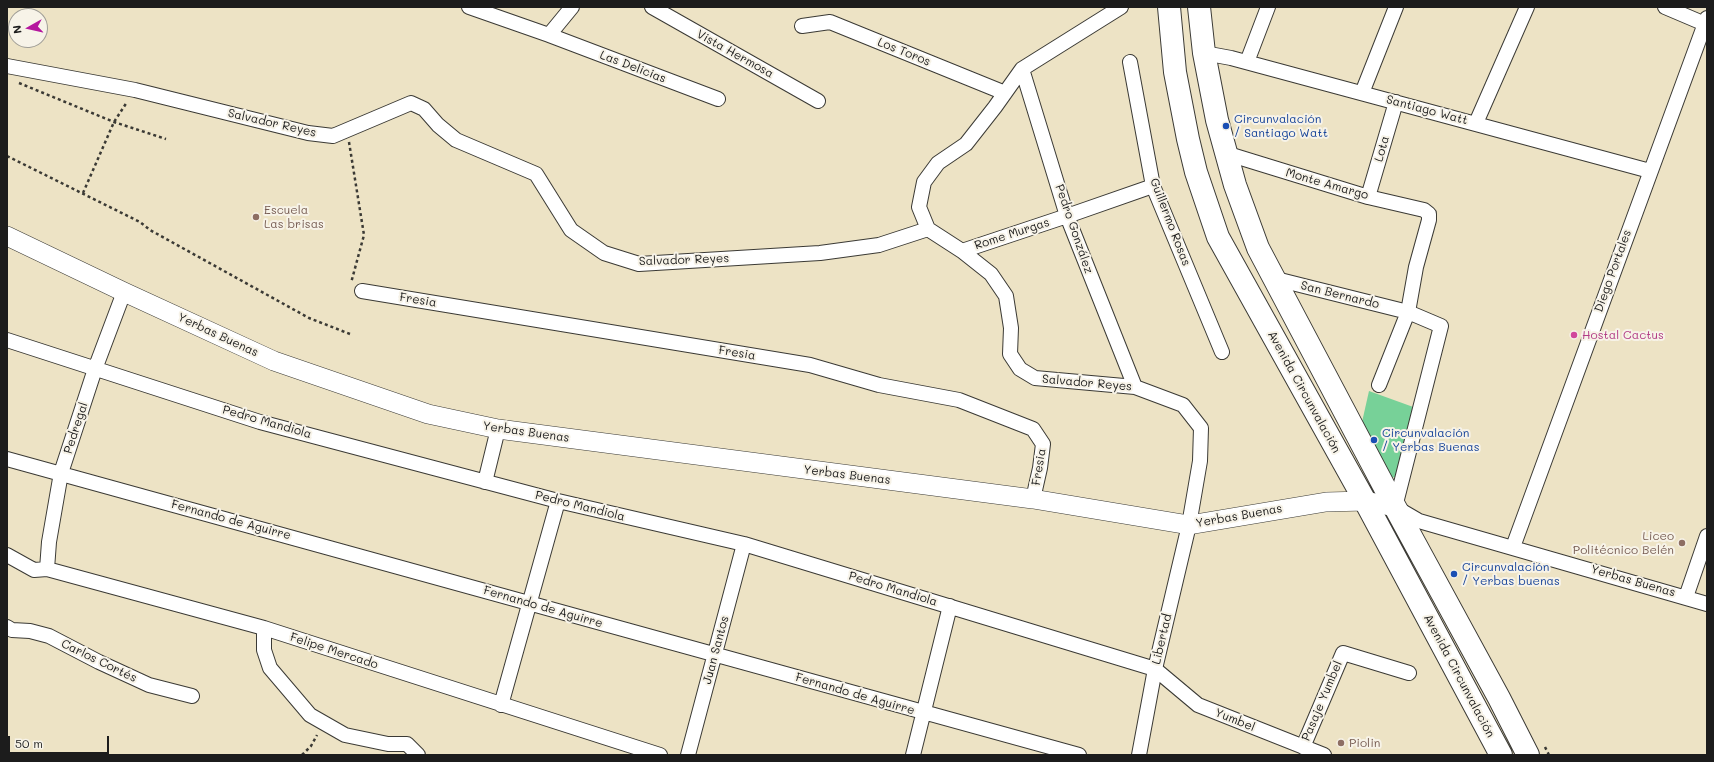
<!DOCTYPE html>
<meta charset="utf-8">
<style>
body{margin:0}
#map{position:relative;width:1714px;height:762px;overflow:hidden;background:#ede3c5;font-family:Mali,sans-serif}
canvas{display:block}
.frame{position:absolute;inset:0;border:8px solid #1c1c1c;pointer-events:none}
.north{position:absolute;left:8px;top:8px;width:40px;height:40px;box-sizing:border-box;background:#f7f3e8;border:1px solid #9f9d96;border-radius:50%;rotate:262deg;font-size:11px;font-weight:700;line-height:16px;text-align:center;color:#1c1c1c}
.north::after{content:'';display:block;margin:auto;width:14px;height:18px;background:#b5179e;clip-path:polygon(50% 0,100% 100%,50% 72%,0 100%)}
.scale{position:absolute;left:8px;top:736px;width:101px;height:18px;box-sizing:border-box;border:2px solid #1c1c1c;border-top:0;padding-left:5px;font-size:12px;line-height:14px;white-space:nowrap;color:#1c1c1c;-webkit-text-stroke:3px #f7f3e8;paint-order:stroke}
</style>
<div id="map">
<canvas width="1714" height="762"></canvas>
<div class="frame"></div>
<div class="north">N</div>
<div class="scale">50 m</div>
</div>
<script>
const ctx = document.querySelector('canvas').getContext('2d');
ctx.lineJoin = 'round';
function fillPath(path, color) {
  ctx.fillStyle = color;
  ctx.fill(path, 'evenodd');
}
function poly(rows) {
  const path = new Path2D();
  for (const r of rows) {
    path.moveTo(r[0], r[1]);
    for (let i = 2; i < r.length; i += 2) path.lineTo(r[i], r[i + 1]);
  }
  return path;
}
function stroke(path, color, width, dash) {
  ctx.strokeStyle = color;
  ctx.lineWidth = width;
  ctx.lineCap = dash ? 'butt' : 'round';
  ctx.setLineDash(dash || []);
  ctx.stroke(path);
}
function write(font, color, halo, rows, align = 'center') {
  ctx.font = font + ' Mali,sans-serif';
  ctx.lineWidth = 4;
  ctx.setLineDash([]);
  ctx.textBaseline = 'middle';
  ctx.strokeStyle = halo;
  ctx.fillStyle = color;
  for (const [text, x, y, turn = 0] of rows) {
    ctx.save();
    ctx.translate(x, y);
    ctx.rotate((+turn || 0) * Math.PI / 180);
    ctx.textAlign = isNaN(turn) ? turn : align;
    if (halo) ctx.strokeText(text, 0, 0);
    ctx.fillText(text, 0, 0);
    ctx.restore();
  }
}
const green = poly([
 [1369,391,1416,408,1398,477,1386,478,1360,431]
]);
const path = poly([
 [19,83,114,122,166,139],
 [349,142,364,235,351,283],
 [7,156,140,222,150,230,309,318,350,334],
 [83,193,114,122,127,102],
 [1545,747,1549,755],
 [302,755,311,746,317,735]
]);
const street = poly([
 [469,7,549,35,572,7],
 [652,7,818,101],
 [1121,7,1022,69,995,107,966,144,938,163,924,182,919,207,928,229,962,251,991,274,1006,296,1011,328,1010,354,1020,369,1035,378,1135,387,1183,405,1201,428,1200,461,1189,525,1155,669,1139,755],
 [1665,7,1705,24],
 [802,26,830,22,1005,93],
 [549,35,718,99],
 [1204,53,1231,58,1650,171],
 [1130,62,1153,186,1222,352],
 [1247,62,1268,7],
 [7,66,135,90,308,133,333,136,411,103,424,109,438,125,456,140,536,174,571,230,604,253,639,264,820,253,879,245,928,229],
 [1022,69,1067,216,1135,387],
 [1362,93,1396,7],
 [1476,123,1527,7],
 [1225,153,1368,197,1424,210,1429,214,1429,220,1416,267,1408,312,1379,385],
 [1368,197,1396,102],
 [962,251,1067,216,1153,186],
 [1272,278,1408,312,1441,326,1395,507,1419,521,1707,604],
 [362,291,810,365,879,385,959,400,1033,429,1043,444,1040,468,1033,499],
 [7,340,260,422,558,501,744,544,1155,669,1198,705,1324,755],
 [7,459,1079,755],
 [485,482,498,429],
 [1513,547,1707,18],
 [7,555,34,570,47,569,264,628,660,755],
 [47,569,49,542,61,473,95,369,124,292],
 [1686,597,1707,536],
 [7,627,12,630,30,631,49,636,99,662,149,685,192,696],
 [264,628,264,650,270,668,310,715,345,735,388,744,407,744,418,755],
 [501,705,558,501],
 [1303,747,1343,653,1409,673],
 [688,755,744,544],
 [913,755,950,606]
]);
const secondary = poly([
 [7,236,124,292,274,361,428,414,498,429,1033,499,1189,525,1326,502,1365,501,1395,507]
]);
const primary = poly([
 [1169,7,1175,72,1188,139,1196,172,1218,237,1365,501,1501,755],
 [1199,7,1204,53,1217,120,1235,185,1258,248,1395,507,1499,698,1528,755]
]);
const markers = [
 [1226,126,4,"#1a4fb4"],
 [256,217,4,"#8d6e63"],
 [1574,335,4,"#d1479c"],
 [1374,440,4,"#1a4fb4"],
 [1682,543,4,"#8d6e63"],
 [1454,574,4,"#1a4fb4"],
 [1341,743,4,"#8d6e63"]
];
const streetNames = [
 ["Los Toros",904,52,22],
 ["Vista Hermosa",735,54,29],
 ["Las Delicias",633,67,21],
 ["Santiago Watt",1427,110,15],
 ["Salvador Reyes",272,123,13],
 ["Lota",1382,149,-74],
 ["Monte Amargo",1327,184,16],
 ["Guillermo Rosas",1170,222,69],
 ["Pedro González",1074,229,71],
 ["Rome Murgas",1012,234,-18],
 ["Salvador Reyes",684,260,-2],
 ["Diego Portales",1613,271,-70],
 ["San Bernardo",1340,295,14],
 ["Fresia",418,300,9],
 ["Yerbas Buenas",218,335,25],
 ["Fresia",737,353,9],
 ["Salvador Reyes",1087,383,5],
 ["Avenida Circunvalación",1304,392,61],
 ["Pedro Mandiola",267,422,16],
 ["Pedregal",76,428,-72],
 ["Yerbas Buenas",526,432,8],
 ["Fresia",1039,467,-81],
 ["Yerbas Buenas",847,475,7],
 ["Pedro Mandiola",580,506,14],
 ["Yerbas Buenas",1239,516,-10],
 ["Fernando de Aguirre",231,520,15],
 ["Yerbas Buenas",1633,581,16],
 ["Pedro Mandiola",893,589,17],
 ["Fernando de Aguirre",543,607,16],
 ["Libertad",1162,639,-77],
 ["Juan Santos",716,650,-75],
 ["Felipe Mercado",334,651,18],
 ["Carlos Cortés",99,661,26],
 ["Avenida Circunvalación",1459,676,62],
 ["Fernando de Aguirre",855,694,16],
 ["Pasaje Yumbel",1322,701,-67],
 ["Yumbel",1235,720,22]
];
const transitNames = [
 ["Circunvalación",1234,119],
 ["/ Santiago Watt",1234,133],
 ["Circunvalación",1382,433],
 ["/ Yerbas Buenas",1382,447],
 ["Circunvalación",1462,567],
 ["/ Yerbas buenas",1462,581]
];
const educationNames = [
 ["Escuela",264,210],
 ["Las brisas",264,224],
 ["Liceo",1674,536,"right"],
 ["Politécnico Belén",1674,550,"right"],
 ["Piolin",1349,743]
];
const hotelNames = [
 ["Hostal Cactus",1582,335]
];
fillPath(green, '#77d198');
stroke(street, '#3b3a35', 16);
stroke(secondary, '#3b3a35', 20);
stroke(primary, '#3b3a35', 24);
stroke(path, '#3b3a35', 2.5, [3, 3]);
stroke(street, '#fff', 14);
stroke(secondary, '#fff', 19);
stroke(primary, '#fff', 22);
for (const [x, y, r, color] of markers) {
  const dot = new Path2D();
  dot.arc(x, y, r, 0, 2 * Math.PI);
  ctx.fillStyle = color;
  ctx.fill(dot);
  stroke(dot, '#f7f3e8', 1.5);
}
write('12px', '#1c1c1c', '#f7f3e8', streetNames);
write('12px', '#164399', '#f7f3e8', transitNames, 'left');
write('12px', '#785e54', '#f7f3e8', educationNames, 'left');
write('12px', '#b23c85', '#f7f3e8', hotelNames, 'left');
</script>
